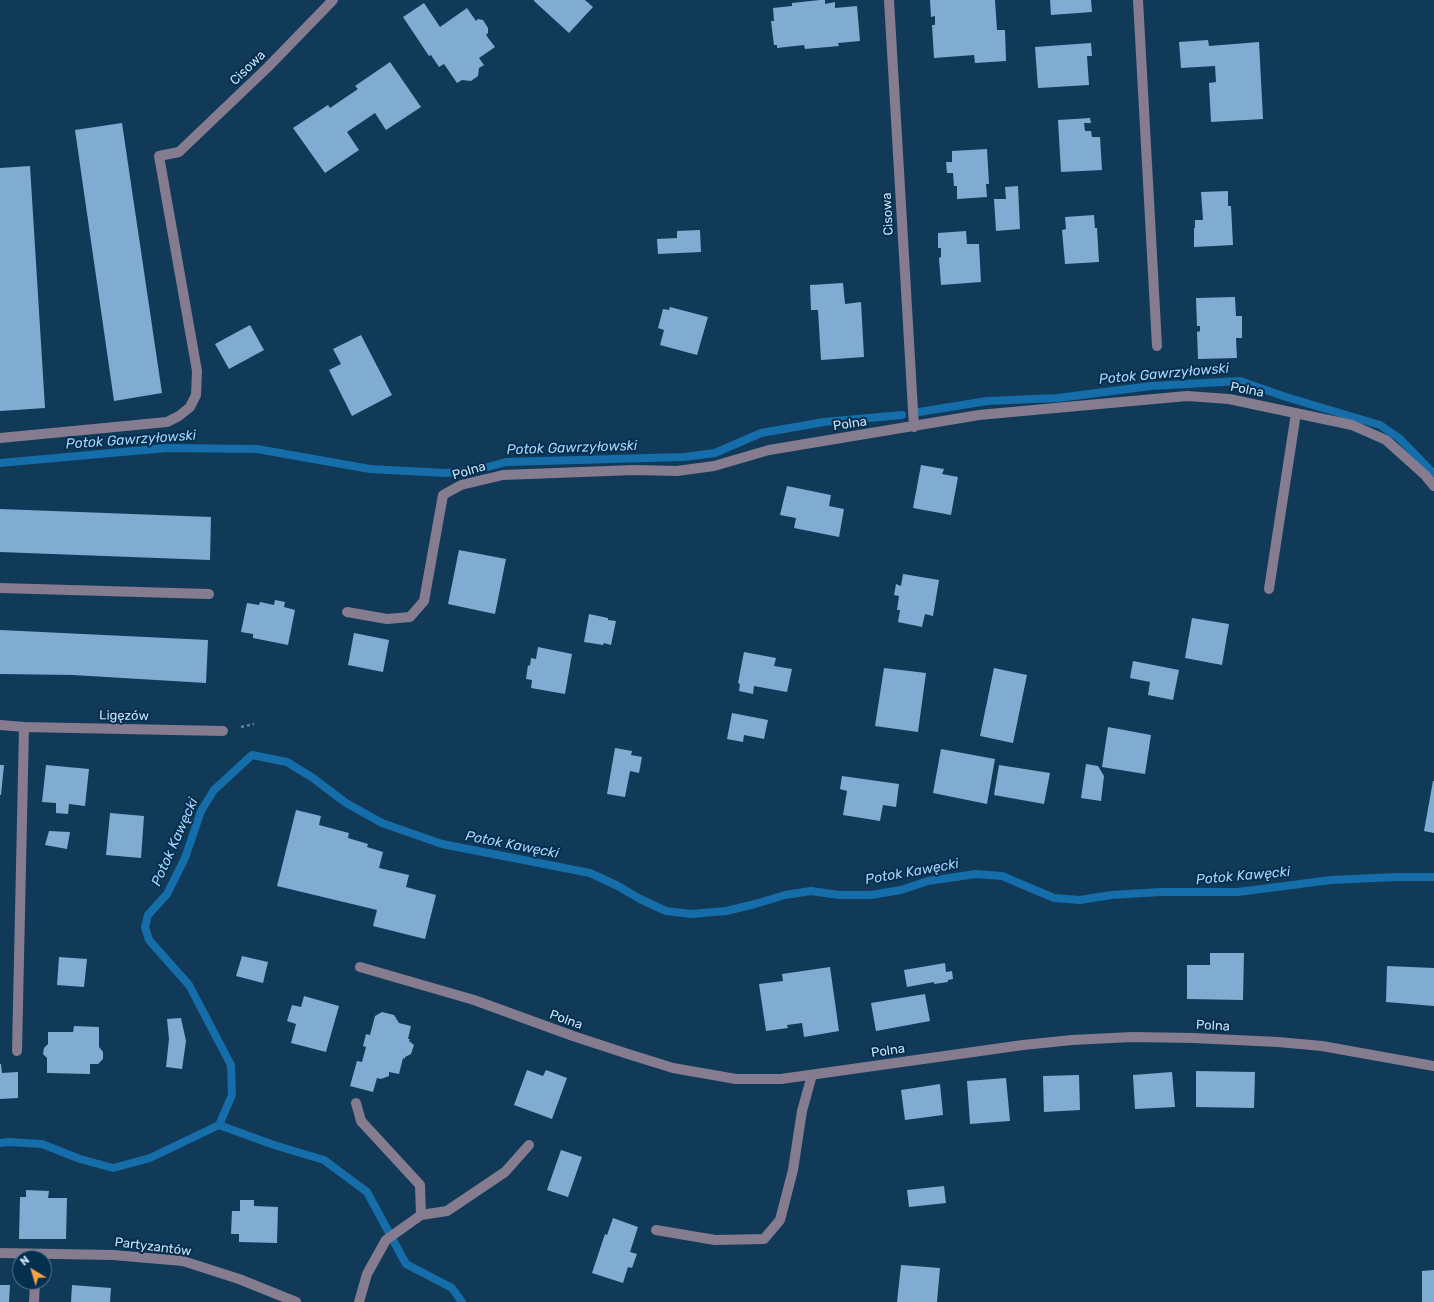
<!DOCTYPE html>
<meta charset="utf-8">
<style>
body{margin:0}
#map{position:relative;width:1434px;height:1302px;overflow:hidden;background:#113a59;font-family:Rubik,sans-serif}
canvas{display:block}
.north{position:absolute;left:12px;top:1250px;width:40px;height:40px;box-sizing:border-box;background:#042f4e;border:1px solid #547791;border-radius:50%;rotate:322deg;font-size:11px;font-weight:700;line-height:16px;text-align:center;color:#cce2f5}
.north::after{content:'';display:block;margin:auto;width:14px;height:18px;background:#f5a246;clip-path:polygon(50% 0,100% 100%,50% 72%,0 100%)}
</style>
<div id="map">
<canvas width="1434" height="1302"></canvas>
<div class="north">N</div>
</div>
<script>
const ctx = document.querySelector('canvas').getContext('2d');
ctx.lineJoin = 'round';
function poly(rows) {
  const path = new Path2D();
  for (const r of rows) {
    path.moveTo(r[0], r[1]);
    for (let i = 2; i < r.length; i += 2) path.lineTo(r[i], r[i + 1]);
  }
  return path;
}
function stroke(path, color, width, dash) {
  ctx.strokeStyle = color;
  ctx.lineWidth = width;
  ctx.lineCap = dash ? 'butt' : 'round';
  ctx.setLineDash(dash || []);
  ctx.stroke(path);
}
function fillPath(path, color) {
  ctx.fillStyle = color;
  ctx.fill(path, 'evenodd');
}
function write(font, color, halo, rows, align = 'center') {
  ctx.font = font + ' Rubik,sans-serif';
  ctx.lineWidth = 4;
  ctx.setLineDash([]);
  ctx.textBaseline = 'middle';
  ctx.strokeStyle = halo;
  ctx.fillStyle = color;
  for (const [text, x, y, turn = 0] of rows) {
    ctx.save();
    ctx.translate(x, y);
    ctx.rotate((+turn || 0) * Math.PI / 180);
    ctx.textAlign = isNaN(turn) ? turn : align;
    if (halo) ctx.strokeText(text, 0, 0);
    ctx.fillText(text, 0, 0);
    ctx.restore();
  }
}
const stream = poly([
 [919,412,987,401,1058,398,1151,386,1240,381,1286,397,1380,425,1399,438,1434,474],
 [0,463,167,448,257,449,370,469,445,473,473,471,506,462,684,457,715,453,761,433,824,422,902,415],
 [219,1125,274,1145,324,1160,367,1192,406,1264,452,1288,462,1302],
 [0,1143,9,1142,42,1144,80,1159,113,1168,150,1158,219,1125,232,1095,231,1065,189,985,149,940,145,927,148,915,167,894,185,858,201,811,214,790,252,755,287,762,313,778,346,803,382,823,442,844,590,873,618,886,640,899,666,911,691,914,726,911,755,904,785,895,811,891,839,895,871,895,901,890,928,881,976,874,1002,876,1054,898,1080,900,1111,895,1161,892,1238,892,1331,880,1397,877,1434,877]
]);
const building = poly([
 [534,0,585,0,593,7,569,33,534,1],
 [820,0,825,0,825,4,835,2,835,8,857,6,860,41,838,43,839,46,805,49,804,45,777,48,777,45,774,45,771,21,774,21,773,8,792,6,792,3],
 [930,0,995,0,997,30,1005,30,1006,61,975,63,974,55,934,58,932,25,935,25,935,16,931,17],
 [1050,0,1091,0,1092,12,1051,15],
 [424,3,440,27,467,8,476,21,478,19,483,20,488,28,488,33,486,35,495,47,479,58,484,65,479,68,478,76,471,81,462,80,457,83,444,64,439,67,431,55,429,56,403,17],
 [1208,40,1209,46,1259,42,1263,119,1211,122,1209,83,1216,82,1215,66,1181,68,1179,42],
 [1091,43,1092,56,1087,56,1089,85,1038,88,1035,47],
 [390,62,421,107,386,130,375,113,347,132,359,150,325,173,293,128,328,105,330,108,358,89,355,86],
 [1090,118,1091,123,1084,123,1085,131,1091,131,1092,137,1100,137,1102,170,1061,172,1058,120],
 [122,123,162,393,114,401,75,130],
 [987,149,989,184,986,184,987,197,957,199,957,186,954,186,953,173,947,173,946,162,952,162,952,151],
 [30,166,45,408,0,411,0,168],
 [1018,186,1020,229,996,231,994,199,1006,199,1005,187],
 [1228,191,1228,206,1231,206,1233,245,1194,247,1194,228,1195,228,1195,220,1203,220,1201,192],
 [1094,215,1095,228,1097,228,1099,262,1065,264,1062,230,1066,229,1065,217],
 [700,230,701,252,658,254,657,239,677,238,677,231],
 [966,231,967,244,979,244,981,282,941,285,939,258,941,257,941,248,938,248,938,233],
 [843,283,845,304,861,302,864,357,821,360,818,310,811,310,810,285],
 [1235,297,1236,316,1242,316,1242,338,1236,338,1237,358,1198,359,1197,332,1200,331,1200,326,1197,326,1196,298],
 [670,307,708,317,697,355,660,345,664,330,658,328,663,309,669,310],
 [250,325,264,350,229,369,215,344],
 [361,335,392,395,352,416,329,370,341,364,333,349],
 [921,465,944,469,942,474,958,477,951,515,913,508],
 [787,486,831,495,829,506,844,509,839,537,794,528,796,518,780,515],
 [0,509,211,517,210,560,0,552],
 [459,550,506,559,495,614,448,604],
 [903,574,939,580,933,616,925,614,922,627,898,622,900,610,897,610,899,596,894,595,896,584,901,586],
 [275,600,285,602,284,607,295,610,288,645,253,638,253,634,241,632,247,603,259,605,260,602,274,605],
 [589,614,608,618,608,620,616,621,611,645,604,643,603,645,584,642],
 [1192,618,1229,624,1222,665,1185,658],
 [0,630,208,640,206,683,73,675,0,674],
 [354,633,389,640,383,672,348,665],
 [538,647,572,654,565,694,531,688,532,680,526,679,528,665,530,666,531,658,536,659],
 [744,652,776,658,774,666,792,669,787,692,754,686,753,694,739,691,740,684,738,683],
 [1133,661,1179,670,1173,700,1148,695,1150,682,1130,678],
 [884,668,926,673,918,732,875,726],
 [994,668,1027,675,1013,743,980,736],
 [732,713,768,720,764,739,744,735,743,742,727,739],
 [1108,727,1151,735,1145,774,1102,767],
 [615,748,632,751,631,755,642,757,639,773,630,771,625,797,607,794],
 [941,749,995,759,987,804,933,793],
 [1086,764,1098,766,1104,776,1101,801,1081,798],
 [0,765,4,765,1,795,0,795],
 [46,765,89,769,85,806,69,804,68,814,56,813,56,803,42,802],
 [999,765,1050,773,1044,804,994,795],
 [842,776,899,784,896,807,883,805,880,821,843,815,847,791,840,789],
 [1433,781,1434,781,1434,833,1424,831],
 [296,810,321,816,319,825,349,833,348,838,368,844,367,847,383,852,379,868,409,875,406,887,436,895,425,939,373,926,377,910,277,886],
 [110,813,144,816,141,858,106,855],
 [49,831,70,832,67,849,45,845],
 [1210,953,1244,953,1243,1000,1187,999,1187,965,1210,965],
 [242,956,268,962,263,983,236,976],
 [59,957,87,959,84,987,57,985],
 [945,963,946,972,952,971,953,979,948,980,948,982,934,984,934,982,907,987,904,970],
 [1387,966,1434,968,1434,1006,1386,1002],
 [830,967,839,1031,804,1037,802,1023,787,1025,788,1028,766,1031,759,984,783,981,782,974],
 [925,994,930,1021,876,1031,871,1003],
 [304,996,339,1006,326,1052,291,1043,296,1024,287,1021,292,1005,301,1007],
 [382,1012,394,1015,399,1023,411,1026,408,1039,410,1039,409,1041,414,1045,411,1054,405,1057,405,1059,403,1058,399,1074,389,1072,389,1076,381,1079,377,1078,373,1092,350,1086,357,1061,362,1062,366,1047,363,1046,366,1034,370,1035,375,1016],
 [181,1018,186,1041,182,1069,166,1067,169,1039,167,1019],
 [74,1026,99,1027,99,1047,103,1052,103,1059,98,1064,90,1064,90,1074,47,1073,47,1058,43,1054,44,1048,48,1044,48,1032,73,1032],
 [0,1064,1,1064,2,1073,18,1072,18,1098,0,1099],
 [527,1070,543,1076,546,1070,567,1078,552,1119,514,1105],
 [1196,1071,1255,1072,1254,1108,1196,1107],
 [1172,1072,1175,1107,1135,1109,1133,1075],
 [1079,1075,1080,1110,1044,1112,1043,1076],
 [1006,1078,1010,1121,970,1124,967,1081],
 [940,1084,943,1115,905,1120,901,1090],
 [561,1150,582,1157,568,1197,547,1190],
 [944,1186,946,1203,909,1207,907,1190],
 [26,1190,49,1191,48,1198,67,1198,66,1239,19,1239,20,1197,26,1197],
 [240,1200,254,1200,254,1206,278,1207,277,1243,239,1242,239,1234,231,1234,232,1211,240,1211],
 [613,1218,638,1227,630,1252,637,1254,632,1268,628,1267,623,1283,592,1273,605,1234,607,1235],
 [901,1265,940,1268,937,1302,897,1302],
 [1434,1270,1434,1302,1422,1302,1422,1271],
 [0,1285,10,1285,9,1302,0,1302],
 [72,1285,111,1288,110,1302,71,1302]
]);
const path = poly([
 [241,727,254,724]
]);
const minor = poly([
 [889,0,914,427],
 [1138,0,1157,346],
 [0,438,167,422,179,416,190,407,196,395,197,371,159,156,179,152,268,67,333,0],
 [0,588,209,594],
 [1269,589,1296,413],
 [347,612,387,619,410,617,424,601,443,495,461,485,503,475,634,470,677,471,714,466,769,450,979,415,1187,396,1229,399,1352,425,1386,440,1425,475,1434,486],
 [0,725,24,727,17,1051],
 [24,727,223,731],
 [360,967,474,1000,573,1036,628,1054,673,1068,736,1079,781,1079,1023,1045,1072,1040,1132,1037,1193,1038,1278,1042,1322,1046,1434,1066],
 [356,1103,361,1121,420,1185,421,1215],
 [656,1230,715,1240,764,1239,780,1220,793,1170,802,1111,812,1075],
 [0,1253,113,1255,183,1261,239,1279,296,1302],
 [34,1302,35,1282],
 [359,1302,367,1274,386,1240,421,1215,447,1211,505,1172,529,1145]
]);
const streetNames = [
 ["Cisowa",248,68,-44],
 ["Cisowa",888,214,-93],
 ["Polna",1247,390,11],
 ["Polna",850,424,-9],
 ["Polna",469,471,-17],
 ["Ligęzów",124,716,1],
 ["Polna",566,1020,20],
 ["Polna",1213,1026,3],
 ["Polna",888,1051,-8],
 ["Partyzantów",153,1247,7]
];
const waterNames = [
 ["Potok Gawrzyłowski",1164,374,-5],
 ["Potok Gawrzyłowski",131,440,-4],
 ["Potok Gawrzyłowski",572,448,-2],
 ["Potok Kawęcki",175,842,-66],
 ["Potok Kawęcki",512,845,11],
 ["Potok Kawęcki",912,872,-10],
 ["Potok Kawęcki",1243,876,-5]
];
stroke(stream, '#156da9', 8);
fillPath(building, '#81acd1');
stroke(path, '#63839d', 2.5, [3, 3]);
stroke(minor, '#857c90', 10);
write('13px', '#cce2f5', '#042f4e', streetNames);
write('italic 14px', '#a6d4fc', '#042f4e', waterNames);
</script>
